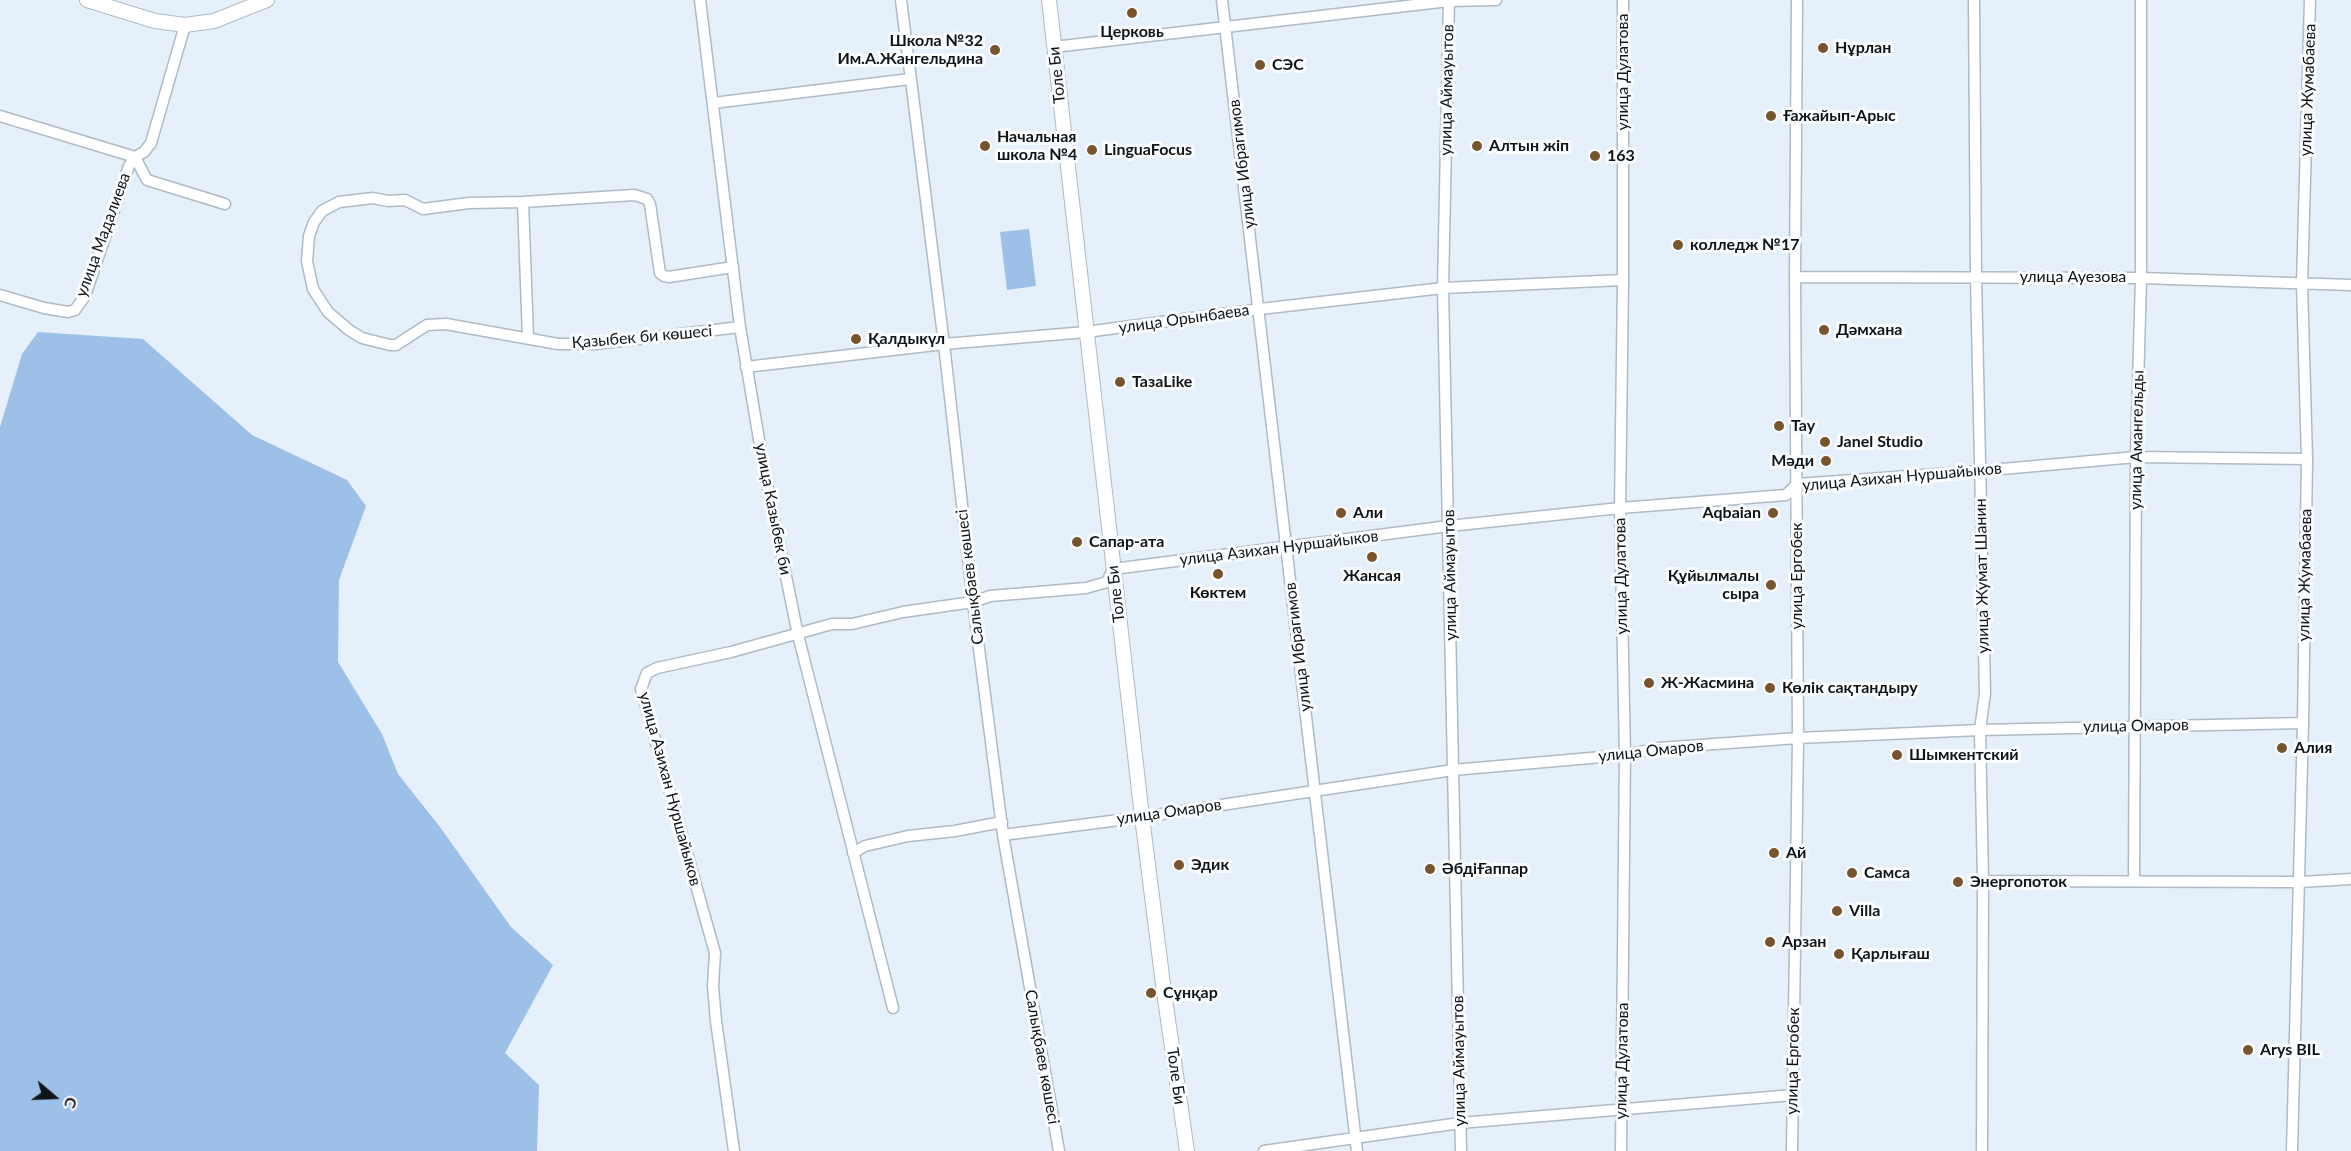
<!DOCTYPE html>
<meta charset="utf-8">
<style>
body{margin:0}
#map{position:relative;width:2351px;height:1151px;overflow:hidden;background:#e5f0fb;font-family:Lato,sans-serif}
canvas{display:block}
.north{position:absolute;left:24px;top:1067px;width:60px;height:60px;-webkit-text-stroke:4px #fafcfe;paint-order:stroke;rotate:109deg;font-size:16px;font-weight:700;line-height:24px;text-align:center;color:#101317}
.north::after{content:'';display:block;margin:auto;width:21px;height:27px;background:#101317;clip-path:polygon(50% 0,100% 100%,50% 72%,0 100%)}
</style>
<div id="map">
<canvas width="2351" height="1151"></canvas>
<div class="north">С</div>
</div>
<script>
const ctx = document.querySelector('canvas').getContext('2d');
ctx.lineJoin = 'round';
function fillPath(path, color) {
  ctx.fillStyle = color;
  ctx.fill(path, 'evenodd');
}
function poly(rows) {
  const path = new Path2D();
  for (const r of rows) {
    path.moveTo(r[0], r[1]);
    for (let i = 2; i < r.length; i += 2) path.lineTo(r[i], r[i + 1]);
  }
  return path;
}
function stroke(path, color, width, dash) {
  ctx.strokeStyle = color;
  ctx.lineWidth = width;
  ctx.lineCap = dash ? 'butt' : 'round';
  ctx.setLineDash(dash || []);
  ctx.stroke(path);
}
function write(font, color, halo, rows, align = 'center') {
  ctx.font = font + ' Lato,sans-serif';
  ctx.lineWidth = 6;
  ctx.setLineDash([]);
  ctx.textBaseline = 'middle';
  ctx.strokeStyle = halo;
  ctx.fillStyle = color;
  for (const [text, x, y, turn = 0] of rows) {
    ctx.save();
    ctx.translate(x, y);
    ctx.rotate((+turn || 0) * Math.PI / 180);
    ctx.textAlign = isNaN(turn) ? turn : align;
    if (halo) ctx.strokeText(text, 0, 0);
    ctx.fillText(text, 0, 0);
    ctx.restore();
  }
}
const green = poly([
 [1029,229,1036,286,1007,290,1000,232],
 [38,332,143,339,252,435,347,480,366,506,339,580,338,662,382,734,398,774,440,827,511,927,553,965,505,1053,539,1085,537,1151,0,1151,0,427,22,354]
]);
const minor = poly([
 [700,0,740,327,764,469,798,635,893,1008],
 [901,0,944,344,973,602,1003,835,1059,1151],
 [1222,0,1357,1151],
 [1449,0,1443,288,1461,1151],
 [1974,0,1976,277,1985,693,1980,730,1983,881,1982,1151],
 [1054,47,1449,1,1496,0],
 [713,103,910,79],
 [0,116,135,157,147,180,225,204],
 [523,202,469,203,423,209,405,200,388,201,373,198,339,202,322,211,314,222,309,236,307,261,313,289,328,312,349,330,362,338,390,345,396,345,427,325,446,324,558,344,595,344,740,327],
 [1795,277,2141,278,2351,285],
 [0,295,44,308,68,312,75,310,85,296,129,166,135,157,144,152,151,143,185,25],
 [528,337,523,202,634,195,641,197,647,199,650,204,660,273,664,276,669,277,733,267],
 [746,367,944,344,1086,332,1260,309,1443,288,1623,280],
 [1003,835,1142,817,1453,770,1625,755,1659,748,1798,738,1980,730,2303,723],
 [853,853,865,846,908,836,955,831,1002,822],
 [2134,880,2136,457,2141,278,2141,0],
 [1983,881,2300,882,2351,879],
 [734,1151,716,1021,713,986,715,953,641,689,647,673,657,668,731,652,832,624,852,624,903,612,973,602,990,596,1086,588,1107,582,1113,569,1449,526,1620,508,1786,495,1797,484,1980,471,2136,457,2307,459],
 [1264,1151,1460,1123,1793,1095],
 [1621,1151,1625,755,1620,508,1623,280,1623,0],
 [1792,1151,1798,738,1795,277,1797,0],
 [2292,1151,2303,723,2307,459,2302,284,2310,0]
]);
const major = poly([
 [87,0,155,21,185,25,214,21,267,0],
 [1049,0,1142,817,1164,992,1187,1151]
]);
const markers = [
 [1132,13,6,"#78542e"],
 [1823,48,6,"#78542e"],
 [995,50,6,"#78542e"],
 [1260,65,6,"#78542e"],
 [1771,116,6,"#78542e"],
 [985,146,6,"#78542e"],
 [1477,146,6,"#78542e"],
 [1092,150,6,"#78542e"],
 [1595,156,6,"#78542e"],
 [1678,245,6,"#78542e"],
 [1824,330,6,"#78542e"],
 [856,339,6,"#78542e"],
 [1120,382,6,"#78542e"],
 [1779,426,6,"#78542e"],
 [1825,442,6,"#78542e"],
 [1826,461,6,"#78542e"],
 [1341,513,6,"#78542e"],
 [1773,513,6,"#78542e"],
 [1077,542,6,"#78542e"],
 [1372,557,6,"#78542e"],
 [1218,574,6,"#78542e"],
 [1771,585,6,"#78542e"],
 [1649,683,6,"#78542e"],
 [1770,688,6,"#78542e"],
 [2282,748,6,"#78542e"],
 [1897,755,6,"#78542e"],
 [1774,853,6,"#78542e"],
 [1179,865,6,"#78542e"],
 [1430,869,6,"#78542e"],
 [1852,873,6,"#78542e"],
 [1958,882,6,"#78542e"],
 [1837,911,6,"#78542e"],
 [1770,942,6,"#78542e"],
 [1839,954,6,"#78542e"],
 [1151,993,6,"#78542e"],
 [2248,1050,6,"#78542e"]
];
const poiNames = [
 ["Церковь",1132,32,"center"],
 ["Школа №32",983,41,"right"],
 ["Им.А.Жангельдина",983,59,"right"],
 ["Нұрлан",1835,48],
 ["СЭС",1272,65],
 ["Ғажайып-Арыс",1783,116],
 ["Начальная",997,137],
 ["школа №4",997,155],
 ["Алтын жіп",1489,146],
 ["LinguaFocus",1104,150],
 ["163",1607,156],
 ["колледж №17",1690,245],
 ["Дәмхана",1836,330],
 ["Қалдыкүл",868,339],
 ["ТазаLike",1132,382],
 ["Тау",1791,426],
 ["Janel Studio",1837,442],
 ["Мәди",1814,461,"right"],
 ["Али",1353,513],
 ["Aqbaian",1761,513,"right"],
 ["Сапар-ата",1089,542],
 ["Жансая",1372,576,"center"],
 ["Құйылмалы",1759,576,"right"],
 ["сыра",1759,594,"right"],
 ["Көктем",1218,593,"center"],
 ["Ж-Жасмина",1661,683],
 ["Көлік сақтандыру",1782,688],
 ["Алия",2294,748],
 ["Шымкентский",1909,755],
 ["Ай",1786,853],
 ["Эдик",1191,865],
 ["ӘбдіҒаппар",1442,869],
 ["Самса",1864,873],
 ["Энергопоток",1970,882],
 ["Villa",1849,911],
 ["Арзан",1782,942],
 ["Қарлығаш",1851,954],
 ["Cұнқар",1163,993],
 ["Arys BIL",2260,1050]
];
const streetNames = [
 ["улица Дулатова",1623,72,-90],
 ["Толе Би",1057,75,-96],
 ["улица Аймауытов",1447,90,-89],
 ["улица Жумабаева",2308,90,-88],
 ["улица Ибрагимов",1242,164,-97],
 ["улица Мадалиева",103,235,-70],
 ["улица Ауезова",2073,277],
 ["улица Орынбаева",1184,319,-8],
 ["Қазыбек би көшесі",642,337,-5],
 ["улица Амангельды",2137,440,-89],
 ["улица Азихан Нуршайыков",1902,477,-5],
 ["улица Казыбек би",773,509,79],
 ["улица Азихан Нуршайыков",1279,548,-7],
 ["улица Аймауытов",1450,575,-91],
 ["улица Жумабаева",2305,575,-89],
 ["улица Дулатова",1621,576,-91],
 ["улица Ергобек",1797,576,-90],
 ["улица Жумат Шанин",1982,576,-91],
 ["Салықбаев көшесі",970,577,-97],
 ["Толе Би",1116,594,-97],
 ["улица Ибрагимов",1298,647,-97],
 ["улица Омаров",2136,726,-1],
 ["улица Омаров",1651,751,-6],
 ["улица Азихан Нуршайыков",670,789,75],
 ["улица Омаров",1169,812,-8],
 ["Салықбаев көшесі",1042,1057,80],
 ["улица Аймауытов",1459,1061,-91],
 ["улица Дулатова",1622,1061,-89],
 ["улица Ергобек",1793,1061,-89],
 ["Толе Би",1176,1076,82]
];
fillPath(green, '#9cc0e7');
stroke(minor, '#b0bac5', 13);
stroke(major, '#b0bac5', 16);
stroke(minor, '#fff', 10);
stroke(major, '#fff', 14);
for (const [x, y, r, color] of markers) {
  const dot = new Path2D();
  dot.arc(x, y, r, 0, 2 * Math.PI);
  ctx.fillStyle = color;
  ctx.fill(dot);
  stroke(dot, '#fafcfe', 2);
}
write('bold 16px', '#101317', '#fafcfe', poiNames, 'left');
write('16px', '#101317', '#fafcfe', streetNames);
</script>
